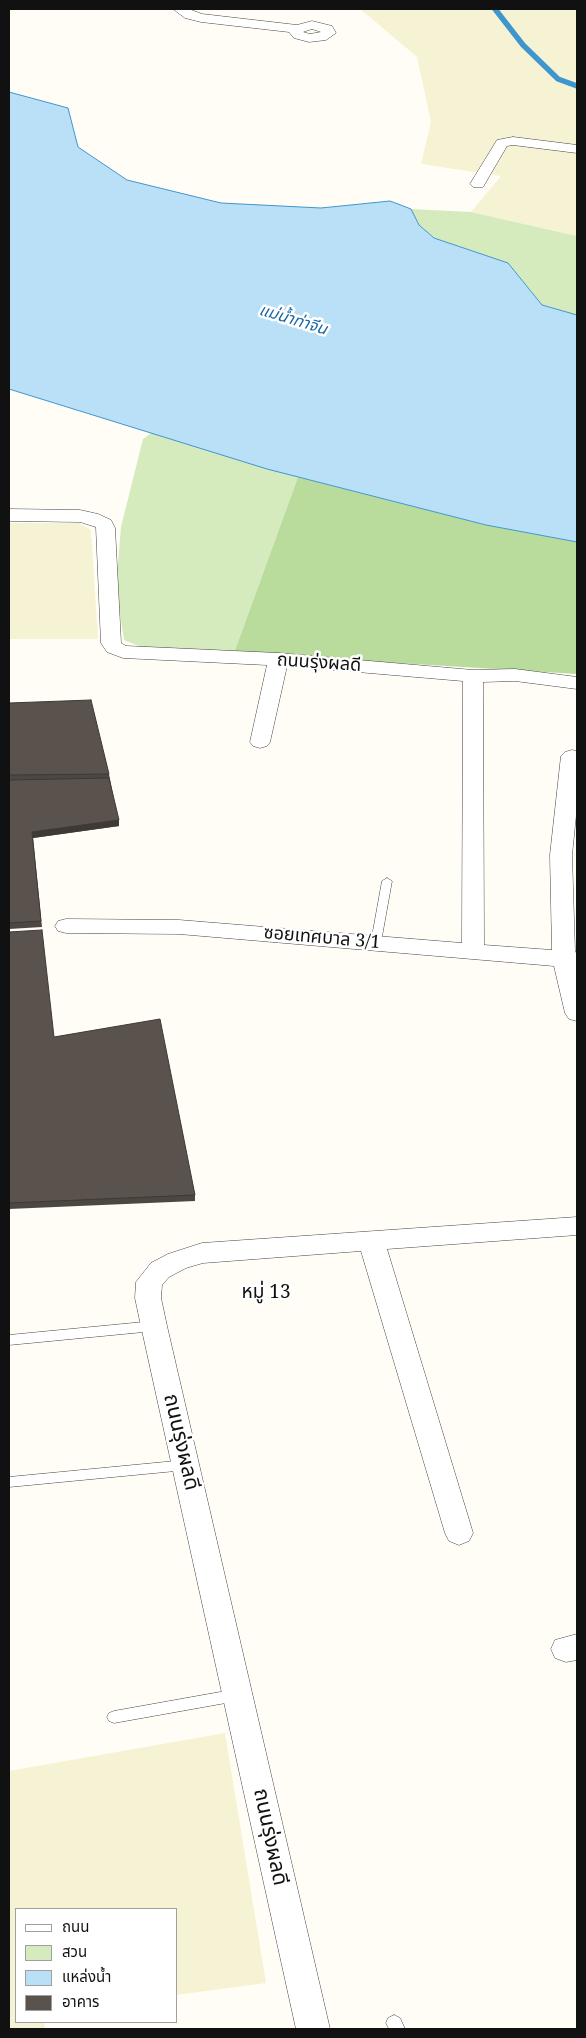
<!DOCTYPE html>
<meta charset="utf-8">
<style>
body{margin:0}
#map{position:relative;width:586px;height:2038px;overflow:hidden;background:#fffdf5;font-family:"Noto Serif","Noto Sans Thai",serif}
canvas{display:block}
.frame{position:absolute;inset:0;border:10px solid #111;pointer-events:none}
.legend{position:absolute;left:15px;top:1908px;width:162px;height:115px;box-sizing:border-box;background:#fff;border:1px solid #a0a0a0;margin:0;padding:6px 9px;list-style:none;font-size:15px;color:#111}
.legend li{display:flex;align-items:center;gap:10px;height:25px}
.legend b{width:25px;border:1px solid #a0a0a0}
</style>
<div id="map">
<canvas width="586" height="2038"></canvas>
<div class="frame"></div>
<ul class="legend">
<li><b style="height:6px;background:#fff"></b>ถนน</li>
<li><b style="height:14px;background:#d5ebbd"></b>สวน</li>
<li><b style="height:14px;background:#b9e0f7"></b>แหล่งน้ำ</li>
<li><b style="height:14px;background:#5a524d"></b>อาคาร</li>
</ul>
</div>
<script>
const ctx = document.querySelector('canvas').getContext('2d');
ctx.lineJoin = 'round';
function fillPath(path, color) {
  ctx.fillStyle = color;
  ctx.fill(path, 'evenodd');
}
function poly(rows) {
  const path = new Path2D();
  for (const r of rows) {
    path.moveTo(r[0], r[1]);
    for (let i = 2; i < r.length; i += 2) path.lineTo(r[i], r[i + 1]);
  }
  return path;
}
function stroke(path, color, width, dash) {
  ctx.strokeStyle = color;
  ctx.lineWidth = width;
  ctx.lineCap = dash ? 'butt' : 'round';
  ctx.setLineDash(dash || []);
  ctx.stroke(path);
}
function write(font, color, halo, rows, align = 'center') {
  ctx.font = font + ' "Noto Serif","Noto Sans Thai",serif';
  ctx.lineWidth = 5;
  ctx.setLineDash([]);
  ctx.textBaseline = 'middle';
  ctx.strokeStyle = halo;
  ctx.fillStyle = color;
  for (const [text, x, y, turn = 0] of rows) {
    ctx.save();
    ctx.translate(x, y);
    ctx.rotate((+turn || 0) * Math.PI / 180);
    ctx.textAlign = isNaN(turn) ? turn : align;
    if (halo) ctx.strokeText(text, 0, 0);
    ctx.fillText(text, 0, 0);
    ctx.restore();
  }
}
const farmland = poly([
 [360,9,577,9,577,236,471,212,501,176,421,164,431,122,417,57],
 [9,523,79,523,91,530,98,639,9,639],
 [225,1733,266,1983,176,1995,176,1909,16,1909,16,2022,44,2022,45,2029,9,2029,9,1771]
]);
const green = poly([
 [411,209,471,212,577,236,577,315,542,305,508,263,434,238,419,225],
 [151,433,298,477,234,653,146,649,124,640,116,587,121,527,143,439]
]);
const forest = poly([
 [298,477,486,525,577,542,577,674,234,653]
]);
const water = poly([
 [9,92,68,108,78,147,127,180,221,203,321,208,390,201,411,209,419,225,434,238,508,263,542,305,577,315,577,542,486,525,267,469,9,389,9,92]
]);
const stream = poly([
 [495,9,523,45,558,79,577,86]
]);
const lane = poly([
 [387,878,392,881,381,942,376,946,371,942,382,881,387,878],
 [154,1321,159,1323,160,1326,159,1329,154,1331,9,1345,9,1335,154,1321],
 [186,1460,191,1461,193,1465,191,1469,186,1470,9,1487,9,1477,186,1460],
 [237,1689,242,1691,244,1695,242,1699,237,1701,114,1723,109,1721,107,1717,109,1713,114,1711,237,1689],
 [394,2015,400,2018,405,2029,389,2029,386,2023,388,2018,394,2015]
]);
const street = poly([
 [173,9,189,9,202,14,297,25,312,21,332,26,336,33,326,40,309,42,294,38,289,32,201,22,185,18,173,9],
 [312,29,321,32,310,34,303,32,312,29],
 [513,137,577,145,577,153,513,145,507,146,483,187,473,187,470,184,497,140,513,137],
 [9,509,80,510,98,514,111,520,115,528,121,643,126,646,278,653,473,670,515,669,577,677,577,689,515,681,483,682,484,945,552,950,550,855,561,756,565,752,572,750,577,751,577,806,572,855,575,952,577,953,577,1021,569,1019,565,1013,554,966,179,934,66,933,58,931,55,926,58,921,66,919,179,920,462,943,463,681,287,666,270,742,267,746,260,748,253,746,250,742,267,665,123,658,107,652,101,643,96,527,80,522,9,521,9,509],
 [577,1217,577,1235,387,1249,473,1533,469,1541,459,1545,449,1541,445,1533,361,1251,203,1263,186,1268,169,1277,162,1285,161,1298,167,1326,330,2029,296,2029,141,1326,135,1298,136,1282,151,1263,168,1254,202,1243,577,1217],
 [577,1634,577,1660,566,1662,555,1658,551,1649,555,1640,577,1634]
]);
const wall = poly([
 [9,703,109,774,119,826,33,838,42,927,9,929],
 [9,932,54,1037,195,1195,195,1201,9,1209]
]);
const shadedWall = poly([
 [119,820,119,826,33,838,32,832]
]);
const building = poly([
 [91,700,109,774,9,775,9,703,91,700],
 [109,778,119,820,32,832,41,921,9,923,9,780,109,778],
 [42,930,54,1037,160,1019,195,1195,9,1203,9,932,42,930]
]);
const farWaternames = [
 ["แม่น้ำท่าจีน",293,320,17]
];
const streetNames = [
 ["ถนนรุ่งผลดี",319,663,4],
 ["ซอยเทศบาล 3/1",322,938,5]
];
const neighbourhoodNames = [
 ["หมู่ 13",266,1293]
];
const nearStreetnames = [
 ["ถนนรุ่งผลดี",181,1442,77],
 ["ถนนรุ่งผลดี",270,1837,78]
];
fillPath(farmland, '#f6f3d4');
fillPath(green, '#d5ebbd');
fillPath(forest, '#b9dc9c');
fillPath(water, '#b9e0f7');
stroke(water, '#3f96cf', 1);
stroke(stream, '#3f96cf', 5.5);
stroke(lane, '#444', 1);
stroke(street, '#444', 1);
fillPath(lane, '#fff');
fillPath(street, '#fff');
fillPath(wall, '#4d4742');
fillPath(shadedWall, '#3f3936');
fillPath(building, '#5a524d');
stroke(building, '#3f3936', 1);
write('italic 16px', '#1768a6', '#fff', farWaternames);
write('18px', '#111', '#fff', streetNames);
write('19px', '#111', '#fff', neighbourhoodNames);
write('21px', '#111', '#fff', nearStreetnames);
</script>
